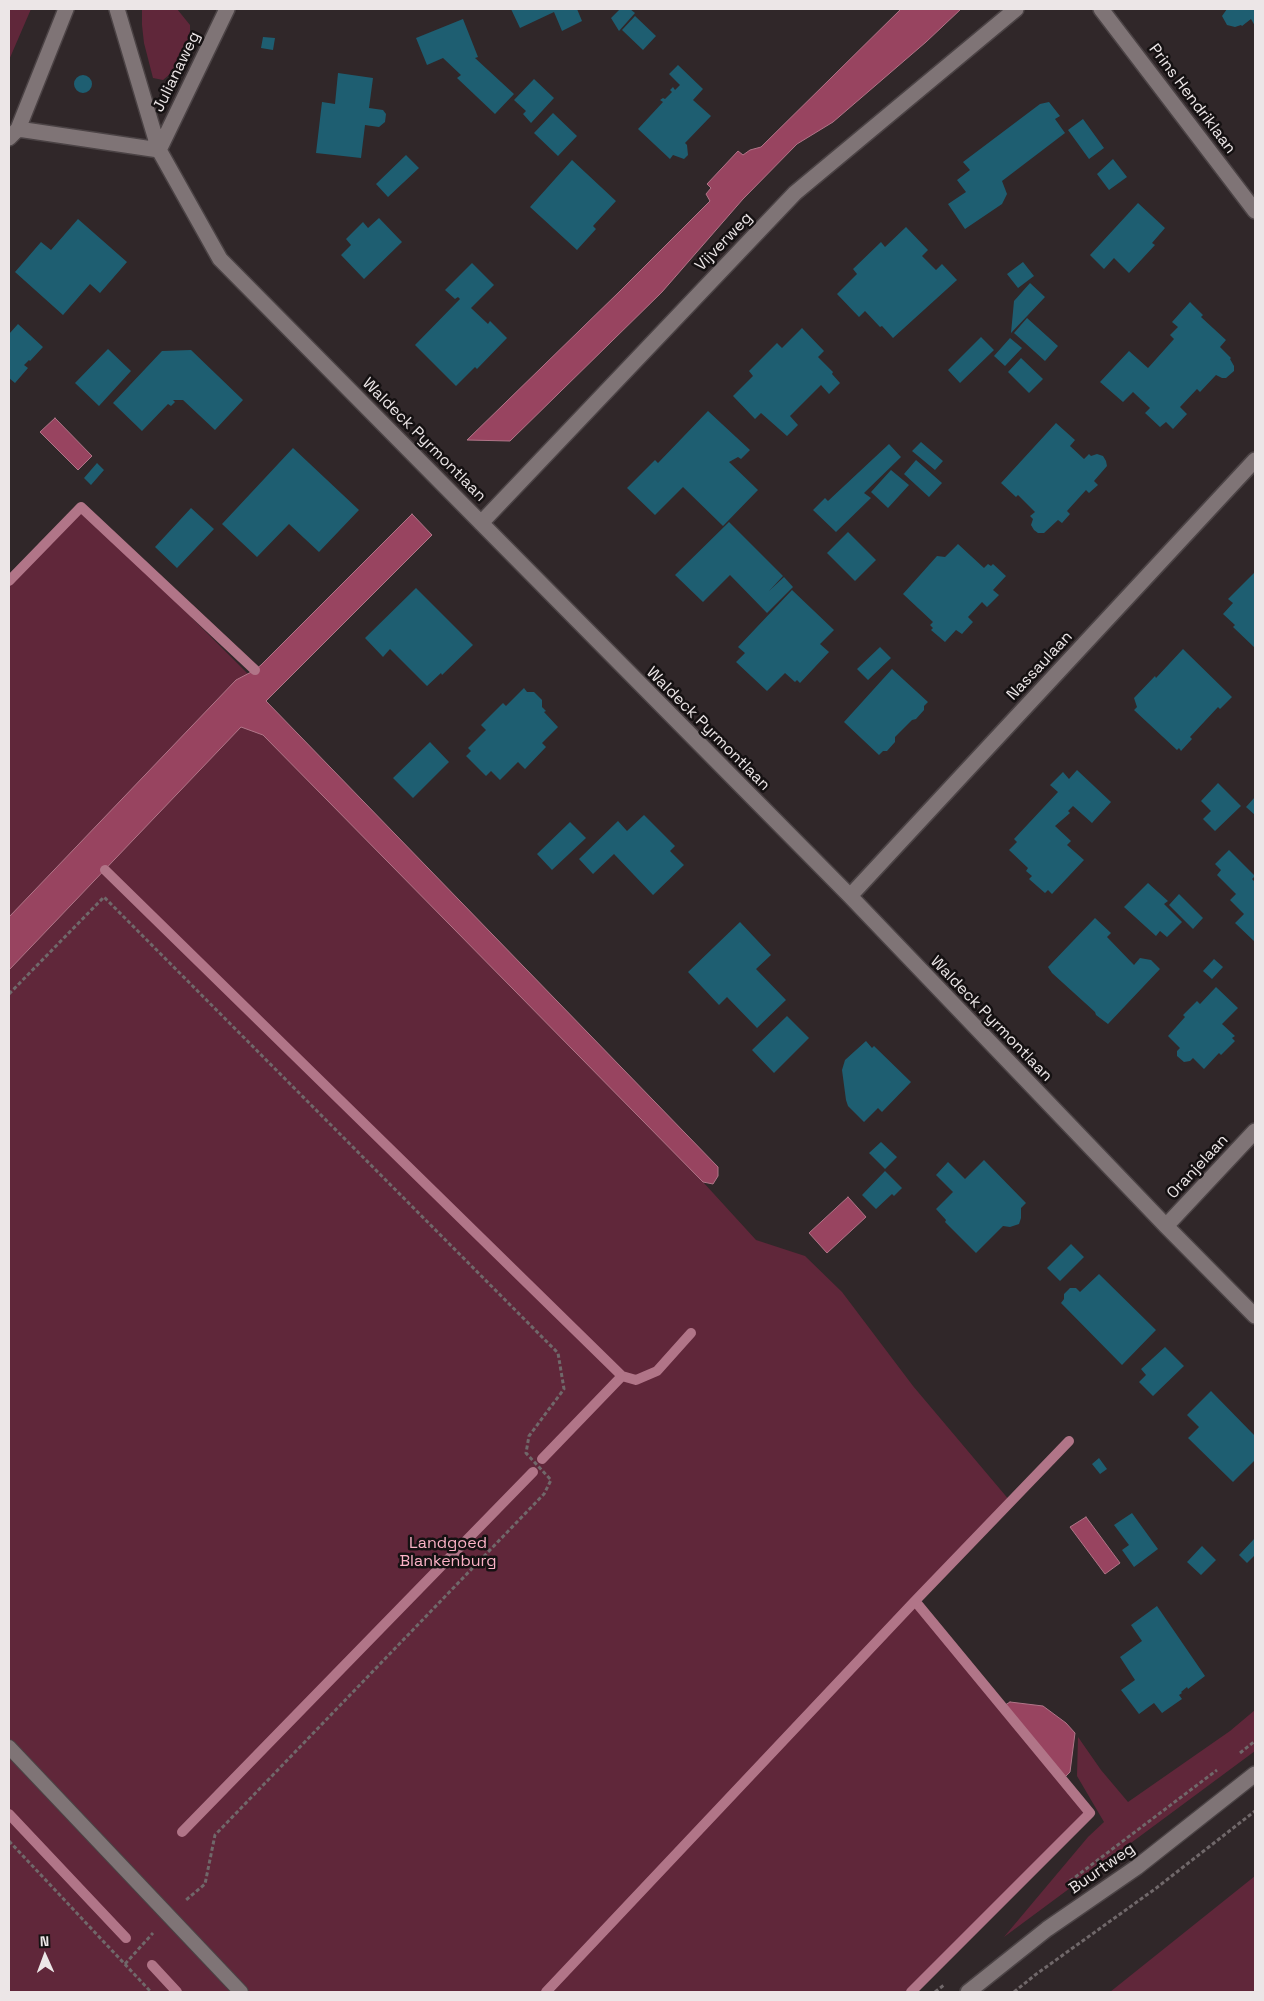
<!DOCTYPE html>
<style>
body{margin:0}
#map{position:relative;width:1264px;height:2001px;overflow:hidden;background:#302729;font-family:"Space Grotesk",sans-serif}
canvas{display:block}
.frame{position:absolute;inset:0;border:10px solid #ece6e7;pointer-events:none}
.north{position:absolute;left:20px;top:1931px;width:50px;height:50px;-webkit-text-stroke:4px #151112;paint-order:stroke;rotate:358deg;font-size:14px;font-weight:700;line-height:20px;text-align:center;color:#ece6e7}
.north::after{content:'';display:block;margin:auto;width:18px;height:22px;background:#ece6e7;clip-path:polygon(50% 0,100% 100%,50% 72%,0 100%)}
</style>
<div id="map">
<canvas width="1264" height="2001"></canvas>
<div class="frame"></div>
<div class="north">N</div>
</div>
<script>
const ctx = document.querySelector('canvas').getContext('2d');
ctx.lineJoin = 'round';
function fillPath(path, color) {
  ctx.fillStyle = color;
  ctx.fill(path, 'evenodd');
}
function poly(rows) {
  const path = new Path2D();
  for (const r of rows) {
    if (r.length === 3) {
      path.moveTo(r[0] + r[2], r[1]);
      path.arc(r[0], r[1], r[2], 0, 2 * Math.PI);
      continue;
    }
    path.moveTo(r[0], r[1]);
    for (let i = 2; i < r.length; i += 2) path.lineTo(r[i], r[i + 1]);
  }
  return path;
}
function stroke(path, color, width, dash) {
  ctx.strokeStyle = color;
  ctx.lineWidth = width;
  ctx.lineCap = dash ? 'butt' : 'round';
  ctx.setLineDash(dash || []);
  ctx.stroke(path);
}
function write(font, color, halo, rows, align = 'center') {
  ctx.font = font + ' "Space Grotesk",sans-serif';
  ctx.lineWidth = 5;
  ctx.setLineDash([]);
  ctx.textBaseline = 'middle';
  ctx.strokeStyle = halo;
  ctx.fillStyle = color;
  for (const [text, x, y, turn = 0] of rows) {
    ctx.save();
    ctx.translate(x, y);
    ctx.rotate((+turn || 0) * Math.PI / 180);
    ctx.textAlign = isNaN(turn) ? turn : align;
    if (halo) ctx.strokeText(text, 0, 0);
    ctx.fillText(text, 0, 0);
    ctx.restore();
  }
}
const green = poly([
 [9,9,31,9,9,60],
 [142,9,177,9,190,25,190,35,184,53,176,69,163,80,153,78,144,43,142,25],
 [81,507,251,677,272,726,707,1169,703,1182,756,1240,805,1256,842,1292,913,1386,1010,1501,915,1601,1090,1813,911,1992,9,1992,9,581],
 [1255,1710,1255,1751,1004,1937,1088,1837,1104,1822,1077,1776,1078,1737,1101,1770,1128,1802,1230,1731],
 [1255,1876,1255,1992,1110,1992]
]);
const water = poly([
 [901,9,961,9,926,42,833,122,797,144,743,199,662,292,510,441,467,440,619,292,710,201,706,194,711,188,707,184,738,151,743,155,750,150,761,147,901,9],
 [55,418,92,456,78,470,40,432,55,418],
 [412,514,432,535,266,701,718,1167,718,1176,713,1184,703,1182,263,735,241,727,9,970,9,917,236,680,255,670,261,665,412,514],
 [848,1197,866,1217,827,1253,809,1233,848,1197],
 [1086,1517,1120,1563,1105,1574,1070,1527,1086,1517],
 [1010,1702,1043,1706,1066,1723,1075,1733,1070,1772,1062,1780,1002,1707,1010,1702]
]);
const stream = poly([
 [9,581,81,507,255,670],
 [105,870,622,1376,542,1459],
 [622,1376,636,1380,657,1371,691,1333],
 [9,1814,126,1938],
 [182,1832,533,1472],
 [152,1965,177,1992],
 [546,1992,915,1601,1069,1441],
 [911,1992,1090,1813,915,1601]
]);
const building = poly([
 [511,9,577,9,582,21,562,31,554,12,520,28],
 [620,9,630,9,635,13,619,31,611,18],
 [1227,9,1255,9,1255,26,1251,19,1242,26,1241,25,1235,27,1227,25,1222,16],
 [635,16,656,36,643,50,622,30],
 [463,19,478,57,475,58,514,94,495,114,457,78,461,75,443,58,427,65,416,38],
 [263,37,275,38,273,50,261,48],
 [678,65,703,89,693,100,711,116,685,143,687,145,688,155,684,159,673,155,670,159,638,129,663,102,660,100,663,98,665,99,672,92,670,90,673,87,675,90,680,85,669,74],
 [338,73,373,78,369,108,383,110,386,114,385,122,379,127,365,125,361,158,316,153,322,102,335,104],
 [83,84,9],
 [534,79,554,98,531,123,523,114,526,111,514,100],
 [1049,102,1060,116,1055,119,1065,133,1002,181,1007,194,1002,204,965,229,948,204,966,192,957,180,970,170,963,162,1040,104],
 [553,113,577,136,558,156,534,133],
 [1083,119,1104,148,1089,159,1068,130],
 [406,155,419,168,388,197,376,184],
 [1113,159,1127,177,1109,190,1097,174],
 [572,160,616,201,593,226,596,229,577,250,530,207],
 [1138,203,1165,228,1152,243,1155,245,1129,273,1114,258,1104,269,1090,255],
 [379,218,402,242,364,279,341,255,351,245,346,239,363,222,368,228],
 [78,219,127,262,100,293,90,284,63,315,15,272,41,242,51,250],
 [906,227,928,250,922,256,936,270,942,264,957,280,893,338,882,326,880,327,865,311,859,317,837,294,857,274,853,269,881,242,885,247],
 [1023,262,1034,276,1018,288,1007,274],
 [472,263,494,285,471,308,488,324,490,321,507,338,477,369,475,367,456,386,415,345,460,299,458,297,455,299,445,290],
 [1030,283,1045,297,1011,333,1014,301],
 [1190,302,1203,315,1201,317,1226,340,1220,347,1231,358,1230,359,1234,366,1234,371,1226,378,1222,378,1216,375,1200,392,1197,389,1180,407,1187,414,1173,429,1166,422,1160,427,1145,413,1150,408,1133,392,1123,402,1100,382,1129,351,1148,368,1174,339,1170,335,1178,327,1172,322],
 [1027,318,1058,346,1045,361,1014,333],
 [18,324,43,347,30,361,29,360,24,365,28,368,15,383,9,378,9,334],
 [802,328,824,351,818,357,833,372,832,374,840,383,829,394,821,385,790,416,798,425,787,436,761,413,755,419,733,396,753,376,749,371,777,343,782,348],
 [981,337,994,350,960,383,948,370],
 [1010,338,1022,348,1005,366,994,356],
 [108,349,131,371,99,406,75,383],
 [191,350,243,400,215,430,183,400,173,400,175,402,171,406,168,404,142,431,113,403,162,351],
 [1021,358,1043,379,1029,393,1008,372],
 [708,411,750,450,741,459,738,457,729,462,758,490,723,526,683,487,655,515,627,488,655,460,658,463],
 [1056,423,1075,440,1070,446,1084,459,1089,454,1091,456,1097,454,1103,456,1106,461,1107,466,1094,481,1098,485,1089,493,1086,490,1067,511,1070,514,1062,523,1058,520,1044,533,1038,533,1034,530,1031,525,1033,519,1030,516,1035,512,1018,495,1016,497,1001,483],
 [921,442,943,461,935,470,912,451],
 [889,444,901,457,864,493,871,498,836,532,813,510,825,498,828,501],
 [293,448,359,510,319,552,289,524,257,557,222,524],
 [916,460,942,483,929,497,904,474],
 [97,463,104,470,91,485,84,478],
 [891,470,909,485,888,508,871,492],
 [191,508,214,529,177,568,155,547],
 [729,522,783,576,769,591,784,577,793,587,767,613,730,575,703,602,675,575],
 [848,532,876,560,855,581,827,553],
 [958,544,984,568,988,564,991,566,993,564,1006,576,993,590,999,595,987,607,982,602,968,617,973,622,962,634,956,630,945,642,931,630,933,628,930,625,933,622,903,594,937,556,945,557],
 [1255,572,1255,648,1233,627,1235,625,1223,614,1233,603,1228,599],
 [416,588,473,645,442,675,441,673,427,686,390,649,383,657,365,638],
 [792,590,834,630,820,644,829,652,800,683,797,680,795,682,785,673,767,691,736,662,745,653,738,647],
 [880,647,891,658,868,680,857,669],
 [1183,649,1232,697,1220,709,1218,707,1190,737,1192,739,1181,751,1179,748,1177,750,1134,710,1137,707,1134,698,1155,676,1156,678],
 [892,669,928,702,924,706,924,710,916,719,912,720,895,737,895,742,887,751,883,751,879,755,844,722],
 [524,688,527,692,534,692,542,700,542,707,546,711,544,712,558,727,542,743,546,747,525,769,518,762,500,780,491,771,486,776,466,756,471,751,468,748,486,730,481,725,503,703,506,706],
 [430,742,449,762,413,798,393,778],
 [1077,770,1111,802,1092,823,1073,806,1068,811,1070,813,1055,826,1071,841,1067,845,1084,860,1052,894,1048,890,1045,893,1029,879,1032,876,1026,871,1028,868,1009,850,1017,842,1014,839,1058,792,1050,785,1063,772,1069,779],
 [1218,783,1241,806,1215,831,1203,819,1211,811,1201,801],
 [1255,797,1255,815,1246,807],
 [644,815,675,846,670,851,684,865,653,895,614,854,593,874,579,859,618,821,627,831],
 [570,822,586,838,552,870,537,854],
 [1229,850,1255,876,1252,879,1255,882,1255,942,1235,923,1244,914,1230,900,1236,894,1217,875,1221,870,1215,864],
 [1148,883,1168,901,1164,904,1182,922,1167,937,1160,931,1156,936,1124,907],
 [1179,894,1203,918,1193,929,1169,905],
 [1095,918,1111,933,1107,937,1134,965,1140,958,1151,960,1160,969,1108,1024,1096,1015,1095,1012,1052,973,1048,967],
 [740,922,771,955,756,969,786,1000,757,1028,727,997,719,1005,688,972],
 [1214,959,1223,967,1212,979,1203,971],
 [1216,987,1238,1008,1222,1024,1235,1036,1232,1038,1235,1041,1221,1055,1219,1053,1204,1069,1193,1058,1190,1061,1184,1062,1177,1056,1177,1051,1180,1048,1168,1036,1185,1017,1183,1015,1197,1001,1200,1004],
 [787,1016,809,1038,774,1073,752,1050],
 [866,1041,872,1048,874,1046,911,1082,882,1112,878,1108,864,1122,848,1106,846,1100,842,1070,845,1060],
 [881,1142,897,1157,885,1169,869,1153],
 [984,1160,1026,1203,1021,1208,1021,1218,1019,1224,1010,1227,1003,1226,976,1253,945,1222,946,1220,936,1209,953,1192,936,1175,948,1162,965,1179],
 [885,1171,902,1188,894,1196,892,1194,876,1209,862,1195],
 [1071,1244,1084,1257,1060,1281,1047,1268],
 [1099,1274,1156,1330,1122,1365,1061,1303,1064,1299,1064,1294,1070,1288,1076,1288,1080,1292],
 [1165,1347,1184,1366,1153,1396,1139,1382,1146,1375,1141,1369],
 [1211,1391,1255,1436,1255,1460,1233,1482,1188,1438,1199,1427,1187,1415],
 [1099,1458,1107,1469,1100,1474,1092,1464],
 [1132,1513,1158,1549,1134,1567,1122,1550,1129,1545,1114,1525],
 [1255,1538,1255,1555,1247,1563,1239,1555],
 [1202,1546,1216,1560,1201,1575,1187,1562],
 [1157,1606,1205,1676,1188,1689,1187,1687,1181,1692,1182,1693,1179,1695,1182,1699,1162,1713,1154,1703,1139,1714,1121,1690,1135,1680,1120,1657,1142,1641,1131,1625]
]);
const path = poly([
 [9,994,104,897,558,1353,564,1389,529,1436,526,1453,551,1480,544,1494,215,1835,205,1884,186,1900],
 [1240,1753,1255,1741],
 [9,1841,151,1992],
 [1070,1881,1217,1770],
 [125,1964,153,1933],
 [935,1992,944,1985],
 [1014,1992,1035,1975,1155,1889,1255,1811]
]);
const lane = poly([
 [9,1747,241,1992]
]);
const street = poly([
 [117,9,159,150,220,259,850,896,1166,1226,1255,1316],
 [1101,9,1255,211],
 [18,129,159,150],
 [9,138,18,129,66,9],
 [159,150,227,9],
 [481,523,795,193,1016,9],
 [850,896,1255,460],
 [1166,1226,1255,1131],
 [968,1992,1047,1929,1137,1867,1255,1774]
]);
const streetNames = [
 ["Julianaweg",177,72,-64],
 ["Prins Hendriklaan",1192,99,53],
 ["Vijverweg",724,242,-46],
 ["Waldeck Pyrmontlaan",424,440,45],
 ["Nassaulaan",1040,666,-47],
 ["Waldeck Pyrmontlaan",708,729,45],
 ["Waldeck Pyrmontlaan",991,1019,46],
 ["Oranjelaan",1198,1167,-47],
 ["Buurtweg",1102,1869,-35]
];
const parkNames = [
 ["Landgoed",448,1544],
 ["Blankenburg",448,1562]
];
fillPath(green, '#60273a');
fillPath(water, '#984460');
stroke(water, '#b17588', 1);
stroke(stream, '#b17588', 10);
fillPath(building, '#1e5e71');
stroke(lane, '#4b4345', 16);
stroke(street, '#4b4345', 18);
stroke(path, '#70686a', 3, [4, 2.5]);
stroke(lane, '#7f7476', 14);
stroke(street, '#7f7476', 15);
write('16px', '#ece6e7', '#151112', streetNames);
write('16px', '#fbb2c6', '#151112', parkNames);
</script>
